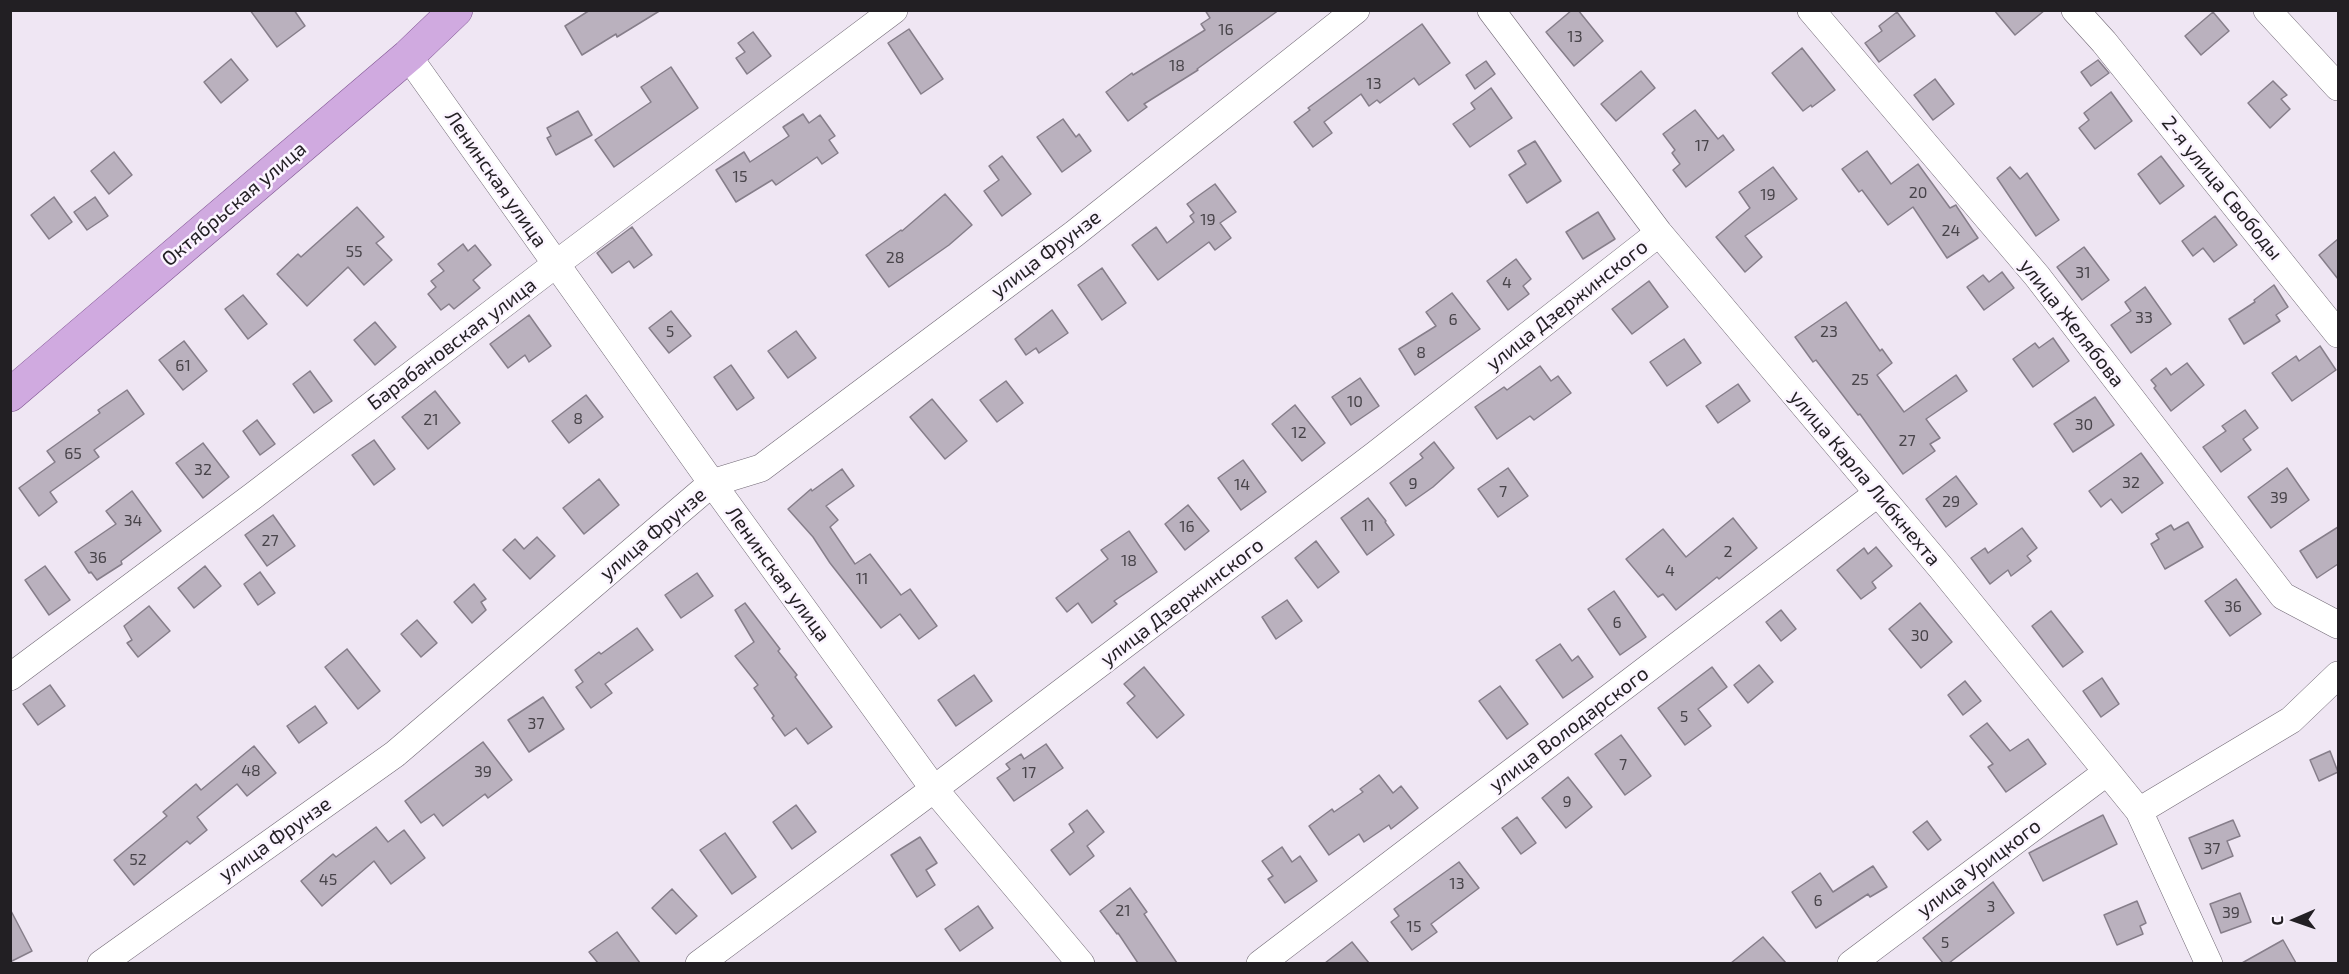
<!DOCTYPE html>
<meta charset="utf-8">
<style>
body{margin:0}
#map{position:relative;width:2349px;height:974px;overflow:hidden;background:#efe6f3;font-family:"Exo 2",sans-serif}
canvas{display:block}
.frame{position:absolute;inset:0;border:12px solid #221f23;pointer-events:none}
.north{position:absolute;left:2265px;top:890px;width:60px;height:60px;-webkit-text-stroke:4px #fbf4ff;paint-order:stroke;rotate:268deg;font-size:16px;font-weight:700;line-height:24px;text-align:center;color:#221f23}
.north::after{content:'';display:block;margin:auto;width:21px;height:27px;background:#221f23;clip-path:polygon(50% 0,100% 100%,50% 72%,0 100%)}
</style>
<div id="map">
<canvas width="2349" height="974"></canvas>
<div class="frame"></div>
<div class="north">С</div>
</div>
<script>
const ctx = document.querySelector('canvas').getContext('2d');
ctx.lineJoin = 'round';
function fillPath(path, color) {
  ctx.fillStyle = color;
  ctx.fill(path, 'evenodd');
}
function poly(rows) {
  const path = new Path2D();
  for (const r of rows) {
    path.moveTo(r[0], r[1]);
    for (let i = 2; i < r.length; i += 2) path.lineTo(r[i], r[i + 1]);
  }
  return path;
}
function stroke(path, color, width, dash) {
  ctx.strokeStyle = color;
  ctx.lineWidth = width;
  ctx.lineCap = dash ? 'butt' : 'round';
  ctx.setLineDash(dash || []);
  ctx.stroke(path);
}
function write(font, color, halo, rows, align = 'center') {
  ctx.font = font + ' "Exo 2",sans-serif';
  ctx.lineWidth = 5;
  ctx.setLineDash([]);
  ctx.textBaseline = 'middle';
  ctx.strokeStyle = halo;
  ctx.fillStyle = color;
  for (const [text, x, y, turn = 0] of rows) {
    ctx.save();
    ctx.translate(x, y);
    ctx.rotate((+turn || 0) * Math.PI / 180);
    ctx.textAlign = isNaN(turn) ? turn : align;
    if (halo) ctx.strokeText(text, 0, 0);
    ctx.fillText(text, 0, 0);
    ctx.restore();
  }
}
const building = poly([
 [250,10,294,10,305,26,277,47,250,10],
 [590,10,661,10,617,37,616,34,582,55,565,26,590,10],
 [1205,10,1279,10,1197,69,1198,70,1144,104,1147,107,1128,121,1106,92,1132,73,1133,75,1205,30,1201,24,1210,18,1205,10],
 [1572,10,1578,10,1603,41,1574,66,1546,32,1572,10],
 [1994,10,2045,10,2015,35,1994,10],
 [1897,12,1915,36,1879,62,1865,43,1882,31,1879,26,1897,12],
 [2213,12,2229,31,2201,55,2185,36,2213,12],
 [1422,24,1450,63,1419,85,1414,78,1380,103,1377,100,1369,106,1361,94,1324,122,1332,133,1313,147,1294,122,1310,110,1308,108,1422,24],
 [909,29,943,79,921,94,888,43,909,29],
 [753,32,771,56,747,74,736,58,745,52,738,43,753,32],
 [1802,48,1835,90,1812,107,1811,105,1803,111,1772,73,1802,48],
 [231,59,248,80,221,103,204,82,231,59],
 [2098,60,2109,73,2091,86,2081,72,2098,60],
 [1486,61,1495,74,1475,89,1466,75,1486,61],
 [671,67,698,108,614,167,595,140,651,102,641,87,671,67],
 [1641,71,1655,88,1616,121,1601,104,1641,71],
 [1935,79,1954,104,1933,120,1914,95,1935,79],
 [2273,81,2287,95,2281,99,2290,109,2270,128,2248,103,2273,81],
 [1491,88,1512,118,1470,147,1453,124,1475,109,1471,103,1491,88],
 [2111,92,2132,121,2095,149,2079,128,2089,120,2084,113,2111,92],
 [1695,110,1718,139,1723,135,1734,150,1686,187,1673,170,1680,164,1672,153,1675,150,1663,134,1695,110],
 [578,111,592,135,556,155,547,138,551,136,547,128,578,111],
 [803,114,809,123,820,115,835,136,829,140,838,153,822,164,817,157,776,185,772,180,736,202,716,170,744,152,750,162,789,136,783,127,803,114],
 [1063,119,1076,137,1079,134,1091,151,1062,172,1037,137,1063,119],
 [1535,141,1561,181,1527,203,1509,175,1526,164,1518,151,1535,141],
 [1867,151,1891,184,1918,164,1950,208,1956,205,1957,207,1978,238,1947,258,1913,207,1888,225,1862,190,1859,192,1842,169,1867,151],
 [114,152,132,175,109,194,91,171,114,152],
 [1002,156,1031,194,1002,216,984,191,999,180,989,166,1002,156],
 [2161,156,2184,186,2160,204,2138,174,2161,156],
 [1773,167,1797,199,1745,236,1762,257,1745,272,1716,237,1750,208,1739,192,1773,167],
 [2010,167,2020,179,2027,173,2059,220,2036,236,1997,178,2010,167],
 [1215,184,1236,212,1220,223,1231,238,1215,250,1209,242,1158,280,1132,245,1156,227,1167,243,1194,222,1190,216,1194,213,1187,204,1215,184],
 [945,194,972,225,949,245,889,287,866,255,901,230,902,231,945,194],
 [54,197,72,222,49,239,31,215,54,197],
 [95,197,108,216,87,230,74,212,95,197],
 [357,207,384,237,376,243,392,260,364,285,348,267,307,306,277,274,298,254,301,257,357,207],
 [1598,212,1615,239,1583,259,1566,232,1598,212],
 [2215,216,2237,245,2214,262,2203,248,2193,256,2182,241,2215,216],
 [632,227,652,255,634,268,629,261,612,273,597,253,632,227],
 [2338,239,2338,279,2319,255,2338,239],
 [463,244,468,251,475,245,491,265,473,280,480,288,454,309,449,304,441,310,428,294,436,287,431,281,444,271,438,264,463,244],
 [2084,247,2109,280,2082,300,2057,267,2084,247],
 [1516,259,1531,279,1523,286,1529,294,1508,310,1487,281,1516,259],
 [1102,268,1126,303,1102,320,1078,285,1102,268],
 [2002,272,2014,288,1984,310,1967,287,1983,275,1989,282,2002,272],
 [1649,281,1668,307,1632,334,1612,309,1649,281],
 [2274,285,2288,307,2276,315,2280,321,2244,344,2229,319,2255,302,2254,300,2274,285],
 [2145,287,2171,324,2131,353,2111,325,2131,311,2125,302,2145,287],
 [1452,293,1480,329,1415,375,1399,349,1436,326,1426,312,1452,293],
 [243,295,267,324,248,339,225,309,243,295],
 [1846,302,1880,351,1882,349,1892,363,1877,375,1904,412,1956,375,1967,391,1926,419,1940,438,1930,444,1935,451,1903,474,1860,414,1858,415,1816,360,1813,362,1795,337,1846,302],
 [1052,310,1068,333,1039,353,1036,348,1026,355,1015,339,1052,310],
 [671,311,691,336,669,353,649,328,671,311],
 [529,315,551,346,529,362,525,355,508,368,490,344,529,315],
 [375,322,396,347,375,365,354,340,375,322],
 [796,331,816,358,788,378,768,351,796,331],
 [2053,338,2069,361,2033,387,2013,359,2035,343,2039,348,2053,338],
 [1684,339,1701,363,1667,386,1650,362,1684,339],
 [184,341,207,371,183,390,159,360,184,341],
 [2320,346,2336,370,2292,401,2272,373,2296,356,2299,361,2320,346],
 [2187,363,2204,385,2171,411,2154,388,2156,386,2151,380,2166,368,2171,375,2187,363],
 [731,365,754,398,737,410,714,377,731,365],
 [1540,366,1551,381,1558,376,1571,393,1534,420,1530,416,1497,439,1475,407,1504,387,1507,390,1540,366],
 [310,371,332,401,314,413,293,384,310,371],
 [1360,378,1379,406,1351,425,1332,397,1360,378],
 [1006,381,1023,403,997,422,980,400,1006,381],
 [1738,384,1750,401,1718,423,1706,406,1738,384],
 [127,390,144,414,94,450,99,457,50,492,57,502,39,516,19,488,55,462,47,451,100,413,98,410,127,390],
 [435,391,460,423,428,449,402,417,435,391],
 [586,395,603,417,569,443,552,421,586,395],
 [2095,397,2114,425,2073,452,2054,424,2095,397],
 [932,399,967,441,945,459,910,417,932,399],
 [1295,405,1325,443,1302,461,1272,424,1295,405],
 [2245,410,2258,428,2243,439,2251,450,2221,472,2203,447,2226,431,2222,426,2245,410],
 [257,420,275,444,260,455,243,431,257,420],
 [374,440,395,469,374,485,352,455,374,440],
 [1434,442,1454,468,1433,487,1406,506,1390,483,1423,458,1420,454,1434,442],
 [203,443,229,477,203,498,176,463,203,443],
 [2141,453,2163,483,2122,513,2111,499,2101,507,2089,491,2141,453],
 [1243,460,1266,492,1241,510,1218,478,1243,460],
 [1508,468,1528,496,1498,517,1478,489,1508,468],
 [2287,468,2309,500,2271,528,2248,497,2287,468],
 [842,469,854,486,826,506,838,520,830,527,855,564,870,554,901,595,910,589,937,626,919,639,900,614,881,628,830,563,813,537,788,509,811,489,812,491,842,469],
 [1956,476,1977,504,1946,527,1926,499,1956,476],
 [599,479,619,505,584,534,563,508,599,479],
 [132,491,161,531,121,561,122,564,97,580,91,572,89,573,75,552,116,524,106,511,132,491],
 [1368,498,1386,521,1385,522,1394,535,1367,555,1341,518,1368,498],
 [1188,505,1209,531,1185,550,1165,524,1188,505],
 [273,515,295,546,267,566,245,535,273,515],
 [1733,518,1757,548,1719,579,1717,577,1676,610,1663,594,1658,597,1626,559,1663,529,1686,557,1733,518],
 [2188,522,2203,547,2165,569,2151,544,2159,539,2156,534,2171,525,2174,530,2188,522],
 [2338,527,2338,564,2317,578,2300,551,2338,527],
 [2022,528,2037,548,2027,556,2031,561,2011,576,2008,570,1990,584,1971,558,1985,548,1988,553,2022,528],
 [1129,531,1157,572,1114,601,1117,604,1092,623,1078,603,1067,612,1056,598,1108,559,1101,550,1129,531],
 [537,537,555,556,530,579,503,550,515,539,524,549,537,537],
 [1316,541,1339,572,1318,588,1295,558,1316,541],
 [1876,547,1892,566,1872,582,1876,588,1861,599,1837,570,1864,548,1868,554,1876,547],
 [45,566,70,600,49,615,25,580,45,566],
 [205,566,221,586,194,608,178,588,205,566],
 [260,572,275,593,258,605,244,584,260,572],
 [697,573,713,596,681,618,665,595,697,573],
 [2236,579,2261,614,2230,636,2205,601,2236,579],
 [474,584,486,599,481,602,486,610,472,623,454,602,474,584],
 [1614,591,1646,637,1620,655,1588,609,1614,591],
 [1287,600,1302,621,1276,639,1262,617,1287,600],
 [745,603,780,649,778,651,797,675,795,677,832,727,808,744,796,728,785,736,772,718,774,716,754,688,758,685,735,656,754,642,735,610,745,603],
 [1920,603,1952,642,1921,668,1889,629,1920,603],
 [149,606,170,631,138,657,127,643,132,640,124,626,149,606],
 [1781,610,1796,629,1781,641,1766,622,1781,610],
 [2051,611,2083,652,2063,667,2032,626,2051,611],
 [417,620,437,643,421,657,401,634,417,620],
 [637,628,653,650,605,684,612,693,591,708,576,687,583,682,575,670,599,652,601,654,637,628],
 [1560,644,1572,661,1578,656,1593,677,1563,698,1536,660,1560,644],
 [347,649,380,691,358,709,325,667,347,649],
 [1759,665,1773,682,1748,703,1734,685,1759,665],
 [1144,667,1184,715,1157,738,1127,703,1135,696,1124,684,1144,667],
 [1712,667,1727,687,1698,709,1711,726,1685,745,1658,708,1712,667],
 [974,675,992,701,956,726,938,700,974,675],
 [2102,678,2119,704,2101,717,2083,691,2102,678],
 [1965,681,1981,701,1963,715,1948,695,1965,681],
 [50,685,65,706,38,725,23,704,50,685],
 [1500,686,1528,724,1507,739,1479,701,1500,686],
 [543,697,564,729,529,752,508,720,543,697],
 [315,706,327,723,299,743,287,726,315,706],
 [1987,723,2010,751,2028,739,2046,764,2006,792,1988,767,1993,764,1970,736,1987,723],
 [1621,735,1651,776,1625,795,1595,754,1621,735],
 [483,742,512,780,488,798,485,794,443,826,434,814,421,823,405,801,483,742],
 [1046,744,1063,768,1014,801,997,778,1010,769,1006,764,1021,754,1024,759,1046,744],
 [254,746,276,773,247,796,237,784,197,817,207,830,190,844,187,841,134,885,114,860,167,816,163,812,196,784,201,790,254,746],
 [2330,751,2338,772,2319,781,2310,760,2330,751],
 [1379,775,1393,793,1401,786,1418,808,1391,829,1389,825,1364,842,1359,834,1329,855,1309,826,1332,809,1334,812,1363,792,1360,789,1379,775],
 [1568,777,1592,807,1566,828,1542,798,1568,777],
 [796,805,816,832,792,849,773,822,796,805],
 [1087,810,1104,832,1087,846,1094,856,1070,875,1051,850,1074,832,1069,824,1087,810],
 [2103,815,2117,844,2043,881,2029,853,2103,815],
 [1517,817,1536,843,1521,854,1502,828,1517,817],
 [2233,820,2240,836,2227,841,2233,856,2202,869,2189,838,2233,820],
 [1927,821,1941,840,1928,850,1913,832,1927,821],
 [376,827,388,842,404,830,425,858,391,884,374,861,322,906,301,881,333,854,336,857,376,827],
 [725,833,756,877,732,894,700,850,725,833],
 [920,837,937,863,926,870,935,885,917,897,891,855,920,837],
 [1282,847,1292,862,1300,856,1317,881,1285,903,1268,879,1273,876,1262,861,1282,847],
 [1459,862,1479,888,1431,924,1437,932,1412,950,1391,922,1399,916,1394,909,1459,862],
 [1873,866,1887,887,1870,897,1868,894,1816,928,1792,892,1820,873,1833,892,1873,866],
 [1993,882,2014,913,1949,963,1943,963,1923,938,1993,882],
 [1130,888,1147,912,1144,914,1177,963,1138,963,1118,933,1117,934,1100,911,1130,888],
 [672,889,697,916,676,934,652,908,672,889],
 [2240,893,2251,922,2221,933,2210,904,2240,893],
 [2137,901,2146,923,2140,926,2143,934,2117,945,2104,915,2137,901],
 [978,906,993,928,960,951,945,929,978,906],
 [10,909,32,951,10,962,10,909],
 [617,932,640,963,598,963,589,952,617,932],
 [1763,937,1786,963,1731,963,1763,937],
 [2283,940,2296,963,2242,963,2283,940],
 [1352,942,1369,963,1325,963,1352,942]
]);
const minor = poly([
 [1491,10,1659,233,1942,569,2139,811,2209,964],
 [1811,10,2037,276,2283,596,2338,625],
 [2075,10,2104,42,2338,334],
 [2267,10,2338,87],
 [408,56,712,483,934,789,1081,964],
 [10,677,253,496,556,264,894,10],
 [2139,811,2291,720,2338,675],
 [101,964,395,754,712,483,761,468,1074,234,1356,10],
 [699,964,934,789,1375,455,1659,233],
 [1260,964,1878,493],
 [1851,964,2107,772]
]);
const major = poly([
 [10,395,408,56,456,10]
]);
const numberNames = [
 ["16",1226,30],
 ["13",1575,37],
 ["18",1177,66],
 ["13",1374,84],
 ["17",1702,146],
 ["15",740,177],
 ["20",1918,193],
 ["19",1768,195],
 ["19",1208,220],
 ["24",1951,231],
 ["55",354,252],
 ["28",895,258],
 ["31",2083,273],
 ["4",1507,283],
 ["33",2144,318],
 ["6",1453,320],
 ["5",670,332],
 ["23",1829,332],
 ["8",1421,353],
 ["61",183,366],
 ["25",1860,380],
 ["10",1355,402],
 ["8",578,419],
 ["21",431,420],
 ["30",2084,425],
 ["12",1299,433],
 ["27",1907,441],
 ["65",73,454],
 ["32",203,470],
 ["32",2131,483],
 ["9",1413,484],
 ["14",1242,485],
 ["7",1503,492],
 ["39",2279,498],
 ["29",1951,502],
 ["34",133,521],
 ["11",1368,526],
 ["16",1187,527],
 ["27",270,541],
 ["2",1728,552],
 ["36",98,558],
 ["18",1129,561],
 ["4",1670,571],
 ["11",862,579],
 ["36",2233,607],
 ["6",1617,623],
 ["30",1920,636],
 ["5",1684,717],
 ["37",536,724],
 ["7",1623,765],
 ["48",251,771],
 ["39",483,772],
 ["17",1029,773],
 ["9",1567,802],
 ["37",2212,849],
 ["52",138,860],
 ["45",328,880],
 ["13",1457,884],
 ["6",1818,901],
 ["3",1991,907],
 ["21",1123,911],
 ["39",2231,913],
 ["15",1414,927],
 ["5",1945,943]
];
const streetNames = [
 ["Ленинская улица",496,179,55],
 ["2-я улица Свободы",2222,188,51],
 ["Октябрьская улица",234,204,-40],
 ["улица Фрунзе",1046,254,-37],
 ["улица Дзержинского",1567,305,-38],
 ["улица Желябова",2072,323,52],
 ["Барабановская улица",452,344,-37],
 ["улица Карла Либкнехта",1865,478,50],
 ["улица Фрунзе",653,534,-40],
 ["Ленинская улица",778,574,54],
 ["улица Дзержинского",1182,602,-37],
 ["улица Володарского",1569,729,-37],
 ["улица Фрунзе",275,839,-35],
 ["улица Урицкого",1979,868,-37]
];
fillPath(building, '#bab1be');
stroke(building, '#867e8a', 1.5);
stroke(minor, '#716975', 28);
stroke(major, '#7f5591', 34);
stroke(minor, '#fff', 27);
stroke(major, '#d0aae0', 33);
write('16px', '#48444a', null, numberNames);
write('20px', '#221f23', '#fbf4ff', streetNames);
</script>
